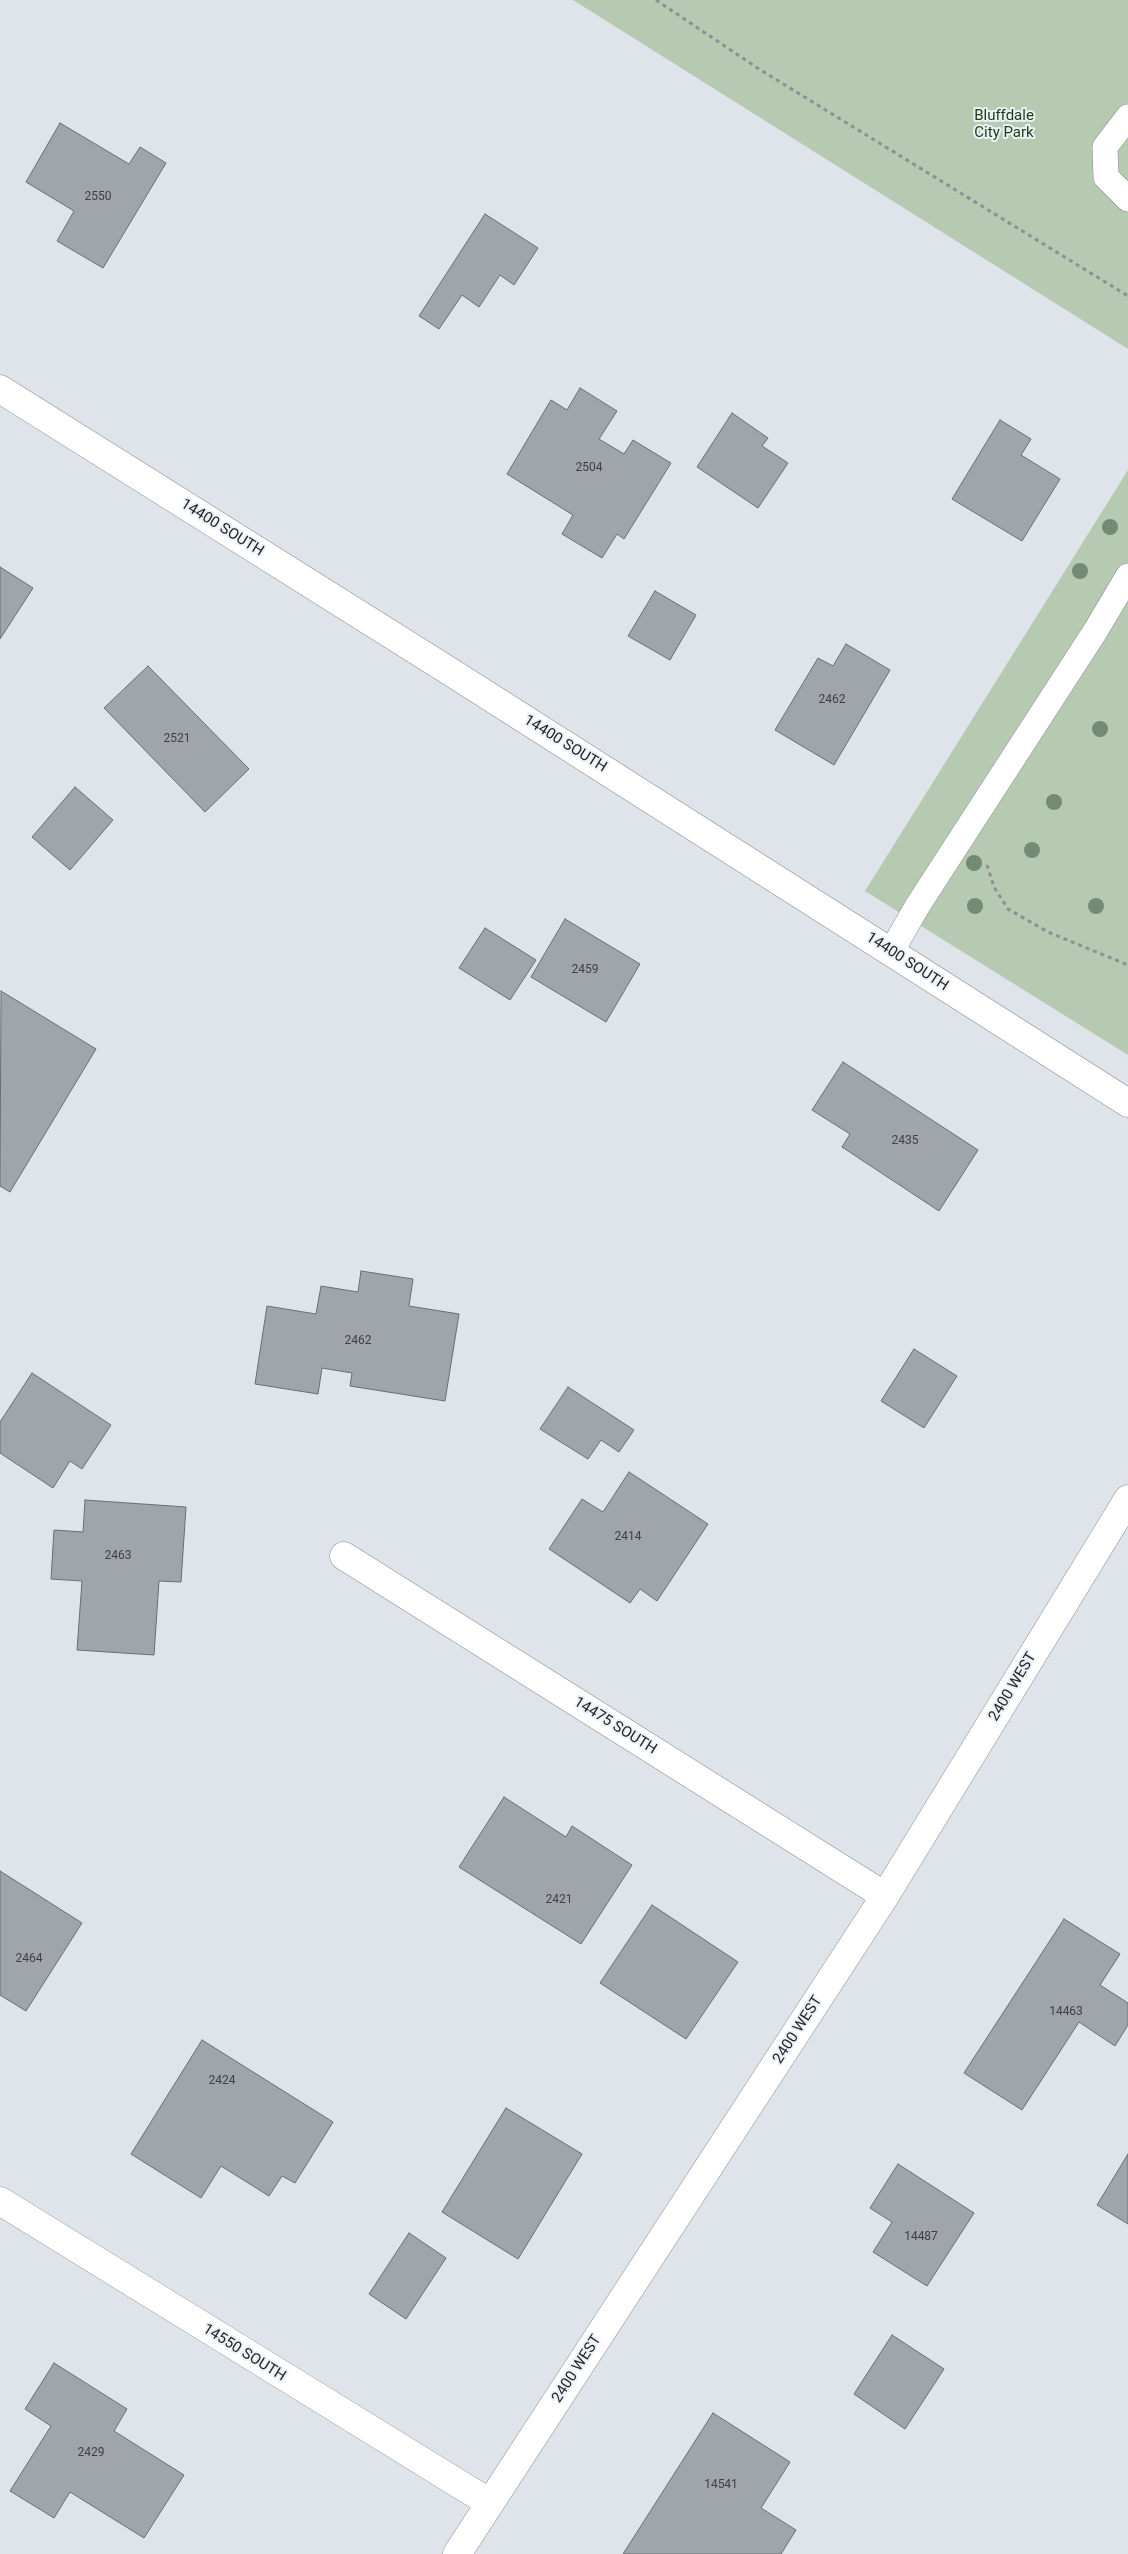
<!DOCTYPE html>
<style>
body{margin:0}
canvas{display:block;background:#dee4ea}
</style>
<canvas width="1128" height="2554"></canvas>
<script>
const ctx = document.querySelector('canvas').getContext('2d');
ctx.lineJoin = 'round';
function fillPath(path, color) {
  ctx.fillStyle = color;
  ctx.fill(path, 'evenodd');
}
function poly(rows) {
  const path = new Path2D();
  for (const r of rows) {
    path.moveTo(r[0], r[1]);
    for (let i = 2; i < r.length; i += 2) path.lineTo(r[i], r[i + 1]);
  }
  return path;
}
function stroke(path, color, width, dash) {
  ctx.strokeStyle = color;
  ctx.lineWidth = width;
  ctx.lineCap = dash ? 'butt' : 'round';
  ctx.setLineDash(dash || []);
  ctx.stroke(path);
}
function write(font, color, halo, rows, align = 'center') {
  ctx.font = font + ' Roboto,sans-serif';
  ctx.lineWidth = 4;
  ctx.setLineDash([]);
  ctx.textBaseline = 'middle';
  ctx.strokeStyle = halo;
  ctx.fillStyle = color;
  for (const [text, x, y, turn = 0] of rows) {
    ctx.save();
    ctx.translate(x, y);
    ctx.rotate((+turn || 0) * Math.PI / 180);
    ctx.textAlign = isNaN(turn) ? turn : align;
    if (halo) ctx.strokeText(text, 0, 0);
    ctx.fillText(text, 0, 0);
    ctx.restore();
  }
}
const green = poly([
 [573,0,1128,0,1128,349],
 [1128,470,1128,1055,865,891]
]);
const building = poly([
 [60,123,129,164,140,147,166,163,103,268,57,241,74,211,26,182,60,123],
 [485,214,538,248,514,285,500,275,479,307,462,295,439,329,419,316,485,214],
 [580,388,617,411,599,439,624,454,633,440,671,463,624,539,617,534,602,558,562,534,573,515,507,474,551,400,567,410,580,388],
 [732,413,768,438,762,446,788,463,758,508,697,467,732,413],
 [1000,420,1031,439,1021,455,1060,479,1022,541,952,499,1000,420],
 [0,567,33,588,0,639,0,567],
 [655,591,696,615,670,660,628,636,655,591],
 [846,644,890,670,834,765,775,730,818,658,833,666,846,644],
 [148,666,249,769,205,812,104,708,148,666],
 [75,787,113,820,70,870,32,837,75,787],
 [565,919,640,964,606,1022,531,977,565,919],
 [485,928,536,960,510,1000,459,968,485,928],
 [1,991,96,1049,10,1192,0,1186,1,991],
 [843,1062,978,1150,939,1211,842,1147,850,1134,812,1110,843,1062],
 [361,1271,413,1279,409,1306,459,1314,445,1401,350,1386,352,1373,322,1368,318,1394,255,1384,267,1306,316,1314,321,1286,358,1292,361,1271],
 [914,1349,957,1376,924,1428,881,1401,914,1349],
 [32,1373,111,1425,82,1469,70,1461,53,1488,0,1453,0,1422,32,1373],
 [568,1387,634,1430,619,1452,601,1440,588,1459,540,1429,568,1387],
 [629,1472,708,1524,657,1601,640,1589,630,1603,549,1549,582,1499,603,1512,629,1472],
 [85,1500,186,1507,181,1582,159,1581,154,1655,77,1650,82,1581,51,1579,54,1530,83,1532,85,1500],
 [504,1797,566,1837,572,1826,632,1865,581,1944,459,1867,504,1797],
 [0,1871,82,1923,26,2011,0,1995,0,1871],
 [652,1905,738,1962,686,2039,600,1983,652,1905],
 [1064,1919,1120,1954,1100,1985,1128,2003,1128,2025,1115,2046,1079,2022,1022,2110,964,2073,1064,1919],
 [202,2040,333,2122,295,2183,282,2176,269,2196,221,2166,201,2198,131,2154,202,2040],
 [506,2108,582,2154,518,2259,442,2212,506,2108],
 [1128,2154,1128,2224,1097,2205,1128,2154],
 [898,2164,974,2213,927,2286,873,2252,892,2222,870,2208,898,2164],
 [409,2233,446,2258,406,2319,369,2294,409,2233],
 [892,2335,944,2369,905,2429,854,2394,892,2335],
 [54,2363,127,2409,114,2431,184,2475,144,2538,70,2492,54,2518,10,2491,51,2426,25,2409,54,2363],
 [713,2413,790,2462,761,2508,796,2530,781,2554,623,2554,713,2413]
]);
const path = poly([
 [656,0,759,69,1128,296],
 [987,865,994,887,1008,909,1048,932,1128,965]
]);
const service = poly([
 [1128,117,1105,147,1106,177,1128,199],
 [891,952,918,905,1096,630,1128,576]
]);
const minor = poly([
 [344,1556,885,1896],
 [0,2201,490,2503],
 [457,2554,885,1896,1128,1499]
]);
const secondary = poly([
 [0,389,446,669,1128,1103]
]);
const trees = [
 [1110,527],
 [1080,571],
 [1100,729],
 [1054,802],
 [1032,850],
 [974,863],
 [975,906],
 [1096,906]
];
const numberNames = [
 ["2550",98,197],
 ["2504",589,468],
 ["2462",832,700],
 ["2521",177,739],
 ["2459",585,970],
 ["2435",905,1141],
 ["2462",358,1341],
 ["2414",628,1537],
 ["2463",118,1556],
 ["2421",559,1900],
 ["2464",29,1959],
 ["14463",1066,2012],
 ["2424",222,2081],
 ["14487",921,2237],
 ["2429",91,2453],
 ["14541",721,2485]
];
const parkNames = [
 ["Bluffdale",1004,116],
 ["City Park",1004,133]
];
const streetNames = [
 ["14400 SOUTH",222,528,32],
 ["14400 SOUTH",565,744,32],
 ["14400 SOUTH",907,962,33],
 ["2400 WEST",1013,1687,-59],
 ["14475 SOUTH",615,1726,32],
 ["2400 WEST",798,2030,-57],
 ["14550 SOUTH",244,2353,32],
 ["2400 WEST",577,2369,-57]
];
fillPath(green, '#b6cab1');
fillPath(building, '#a0a5ab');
stroke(building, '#696e74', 1);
stroke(service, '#8a8f94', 26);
stroke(minor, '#8a8f94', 29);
stroke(secondary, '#8a8f94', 29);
stroke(path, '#8d9195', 3, [4, 4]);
stroke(service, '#fff', 25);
stroke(minor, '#fff', 28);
stroke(secondary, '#fff', 28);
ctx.fillStyle = '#738a74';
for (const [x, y] of trees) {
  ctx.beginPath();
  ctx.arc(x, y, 8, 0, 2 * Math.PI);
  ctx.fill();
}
write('12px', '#3e4044', null, numberNames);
write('15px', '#1c4014', '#ebf1f7', parkNames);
write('15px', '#1d1f21', '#ebf1f7', streetNames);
</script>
